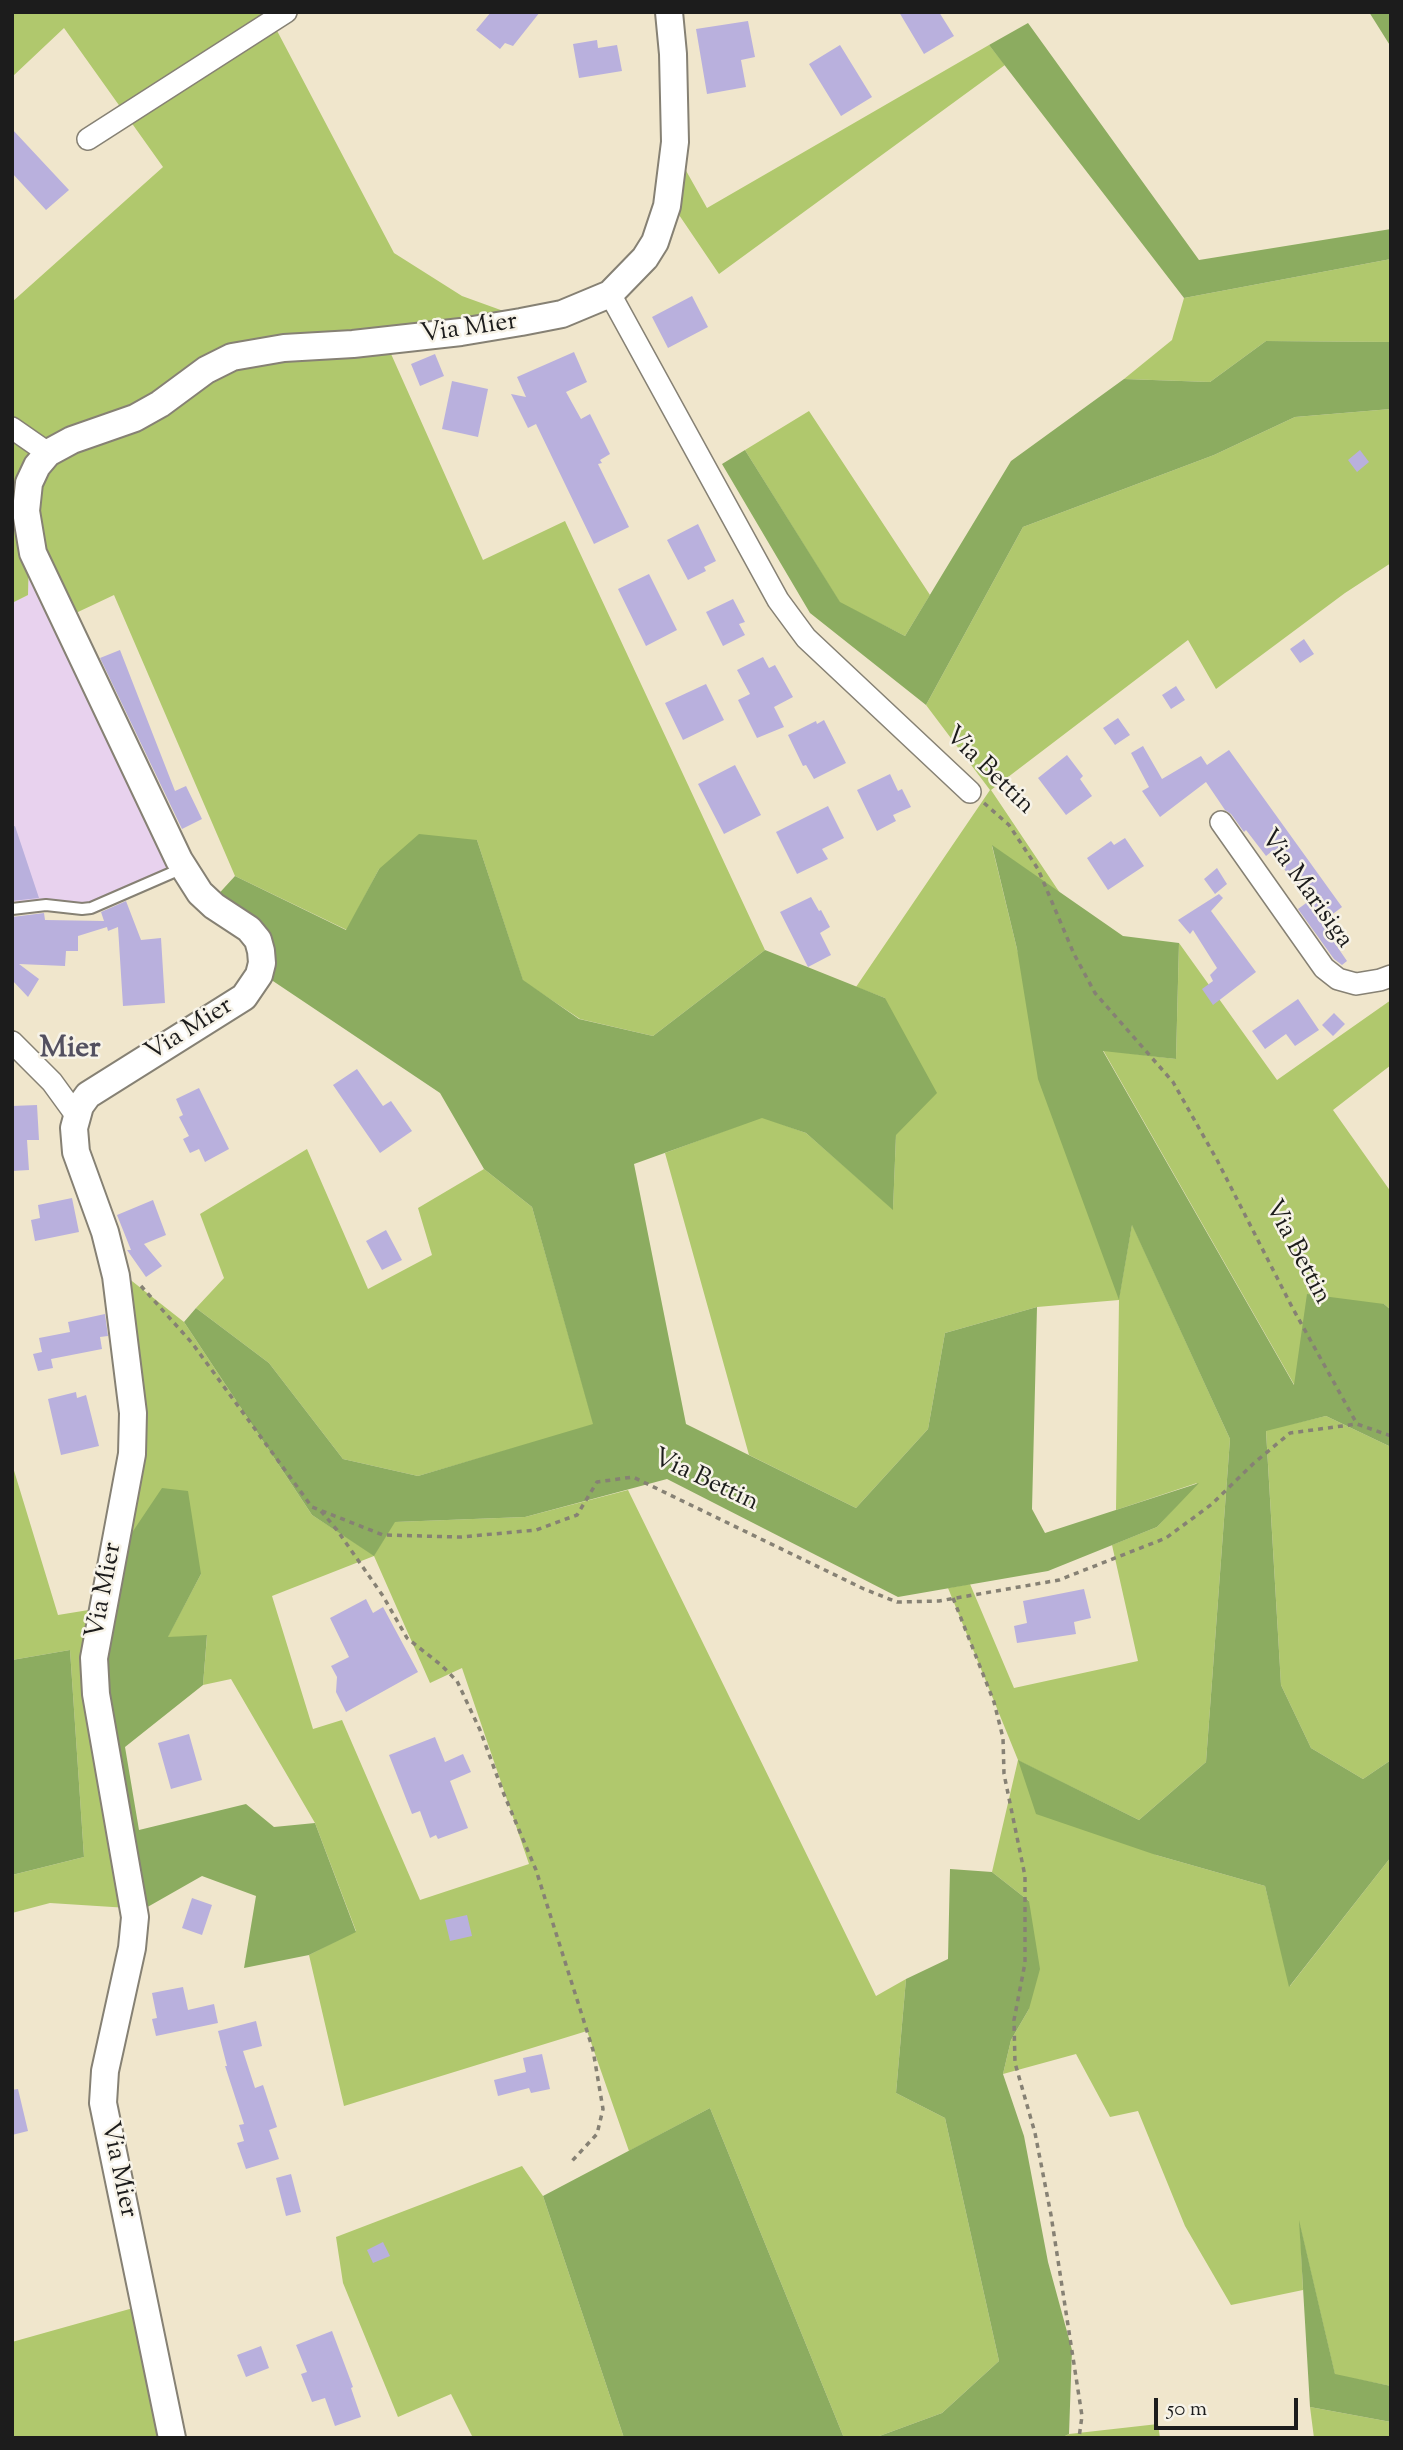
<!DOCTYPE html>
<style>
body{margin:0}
#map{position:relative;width:1403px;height:2450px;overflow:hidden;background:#f0e6cc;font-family:"Sorts Mill Goudy",serif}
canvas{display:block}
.frame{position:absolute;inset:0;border:14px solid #1c1c1c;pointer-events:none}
.scale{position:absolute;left:1154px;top:2398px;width:144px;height:32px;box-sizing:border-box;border:4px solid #1c1c1c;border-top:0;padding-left:9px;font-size:21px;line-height:24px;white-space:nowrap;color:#1c1c1c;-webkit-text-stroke:5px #f7f3e8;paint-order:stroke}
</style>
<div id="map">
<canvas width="1403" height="2450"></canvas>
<div class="frame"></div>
<div class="scale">50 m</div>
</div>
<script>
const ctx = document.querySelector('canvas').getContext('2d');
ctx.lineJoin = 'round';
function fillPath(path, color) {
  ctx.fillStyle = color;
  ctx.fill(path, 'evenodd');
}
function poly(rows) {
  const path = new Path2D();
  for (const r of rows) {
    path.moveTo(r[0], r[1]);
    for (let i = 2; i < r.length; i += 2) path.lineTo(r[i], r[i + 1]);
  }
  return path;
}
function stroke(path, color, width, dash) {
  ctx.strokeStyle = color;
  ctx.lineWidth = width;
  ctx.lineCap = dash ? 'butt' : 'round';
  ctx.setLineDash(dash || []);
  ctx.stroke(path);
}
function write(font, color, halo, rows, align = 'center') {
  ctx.font = font + ' "Sorts Mill Goudy",serif';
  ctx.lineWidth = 5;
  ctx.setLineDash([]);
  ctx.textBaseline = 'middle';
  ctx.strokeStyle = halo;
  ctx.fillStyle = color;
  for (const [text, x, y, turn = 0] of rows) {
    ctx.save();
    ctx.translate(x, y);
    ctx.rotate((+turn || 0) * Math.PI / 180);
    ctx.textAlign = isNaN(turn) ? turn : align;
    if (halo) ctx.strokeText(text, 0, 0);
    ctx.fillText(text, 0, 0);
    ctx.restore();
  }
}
const built = poly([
 [29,549,182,871,88,913,45,908,12,911,12,603,28,595]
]);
const green = poly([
 [12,12,293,12,274,25,394,253,462,296,520,317,379,327,483,560,565,521,765,950,653,1036,580,1019,523,981,477,840,379,869,347,930,235,876,114,595,61,620,29,551,28,595,12,603,12,302,163,167,64,28,12,77],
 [989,45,1005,65,719,274,675,209,666,135,707,208],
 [1391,259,1391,342,1266,341,1210,382,1124,379,1172,340,1184,298],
 [1391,409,1391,563,1345,593,1216,689,1188,640,991,790,1060,893,992,846,1017,949,1119,1298,1132,1224,1230,1439,1206,1762,1139,1820,1019,1761,1156,1855,1265,1886,1290,1986,1391,1857,1391,2386,1335,2375,1300,2226,1303,2290,1231,2305,1185,2226,1138,2111,1110,2117,1076,2054,1003,2074,1011,2040,1029,2009,1029,1901,992,1872,1018,1760,948,1588,970,1584,1014,1688,1138,1661,1112,1545,1157,1527,1197,1483,1116,1510,1119,1300,1037,1307,945,1333,928,1429,856,1508,749,1455,665,1153,762,1117,806,1133,893,1209,896,1135,885,998,856,987,990,790,926,705,1023,527,1214,455,1295,417],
 [809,411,930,595,905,636,840,603,745,450],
 [1179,943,1277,1080,1391,1000,1391,1065,1333,1110,1391,1192,1391,1310,1384,1304,1295,1386,1103,1050,1176,1059],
 [307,1149,368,1289,432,1255,418,1208,484,1169,532,1207,594,1425,418,1476,343,1459,269,1363,196,1308,224,1278,200,1214],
 [123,1274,184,1322,312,1515,374,1555,394,1522,525,1517,628,1490,876,1996,906,1979,896,2093,945,2118,999,2361,942,2413,874,2438,844,2438,710,2108,629,2151,587,2031,344,2106,309,1955,356,1931,315,1823,231,1679,203,1685,207,1636,167,1638,201,1574,117,1555],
 [374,1556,430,1683,462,1668,529,1864,420,1900,342,1720,313,1729,272,1596],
 [1326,1416,1391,1447,1391,1760,1363,1779,1311,1748,1281,1685,1266,1430],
 [12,1464,58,1615,107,1607,144,1909,50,1903,12,1913,12,1875,84,1857,70,1650,12,1660],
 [522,2166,543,2196,624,2438,473,2438,451,2394,398,2417,343,2283,336,2237],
 [151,2303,179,2438,12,2438,12,2342],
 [1310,2407,1391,2422,1391,2438,1314,2438],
 [1158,2424,1160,2438,1061,2438,1069,2434]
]);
const forest = poly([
 [1369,12,1391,12,1391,47],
 [1028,23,1199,260,1391,229,1391,259,1184,298,989,45],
 [1266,341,1391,342,1391,409,1295,417,1214,455,1023,527,926,705,810,613,722,464,745,450,840,602,905,636,1011,461,1124,379,1210,382],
 [419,834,477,840,523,980,579,1019,653,1036,765,950,885,998,937,1093,896,1135,893,1210,806,1133,762,1118,634,1164,686,1424,856,1508,928,1429,945,1333,1037,1307,1032,1509,1045,1533,1199,1483,1157,1527,1048,1571,898,1597,667,1479,525,1517,395,1522,374,1556,312,1515,184,1322,196,1308,269,1363,343,1459,418,1476,593,1424,532,1207,484,1169,440,1093,264,975,265,946,213,900,235,876,346,930,379,869],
 [992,845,1123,936,1179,943,1176,1059,1103,1051,1294,1385,1307,1294,1384,1304,1391,1310,1391,1447,1326,1416,1266,1431,1281,1685,1311,1748,1363,1779,1391,1760,1391,1857,1289,1987,1265,1886,1156,1855,1036,1814,1018,1760,1139,1820,1206,1762,1230,1439,1132,1225,1119,1300,1038,1079,1017,949],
 [162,1488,188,1491,201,1574,168,1637,207,1635,203,1685,125,1747,139,1830,246,1804,274,1827,315,1823,356,1932,309,1955,244,1968,256,1896,202,1876,144,1909,100,1644,117,1555],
 [70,1650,84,1857,12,1875,12,1660],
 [950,1869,992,1872,1029,1901,1040,1969,1029,2009,1011,2040,1003,2074,1024,2136,1048,2262,1072,2350,1069,2434,1061,2438,874,2438,942,2413,999,2361,945,2118,896,2093,906,1979,948,1959],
 [710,2108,844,2438,624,2438,543,2196],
 [1299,2220,1335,2374,1391,2386,1391,2422,1310,2407]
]);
const building = poly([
 [491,12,540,12,513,46,505,43,500,49,476,30],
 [899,12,939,12,954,36,924,54],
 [748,21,755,57,741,60,746,87,707,94,696,29],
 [597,40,598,48,617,45,622,71,579,78,573,44],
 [840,45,872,97,841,116,809,64],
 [12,129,69,190,46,210,12,173],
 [692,296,708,327,668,348,652,317],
 [574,352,587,382,566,392,581,419,590,414,610,454,600,460,602,463,598,464,629,527,594,544,536,424,528,428,511,394,526,397,517,377],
 [435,354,444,376,420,386,411,364],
 [452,381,488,389,478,437,442,429],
 [1360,450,1369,462,1357,472,1348,460],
 [698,524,716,561,704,567,706,571,688,580,667,540],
 [649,574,677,630,646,646,618,589],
 [733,599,745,622,739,624,745,635,723,646,706,612],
 [1304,639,1314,654,1300,663,1290,649],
 [120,650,175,791,186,786,202,819,182,829,100,658],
 [763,657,769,668,775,665,793,697,774,707,784,727,757,738,738,700,750,694,737,670],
 [706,684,724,720,683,740,665,703],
 [1176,686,1185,700,1171,709,1162,695],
 [1118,718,1130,735,1115,745,1103,728],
 [824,720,846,763,814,779,806,765,803,766,788,735,816,721,817,724],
 [1143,746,1162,779,1201,756,1207,765,1229,750,1342,907,1321,923,1347,961,1342,965,1334,959,1298,909,1309,901,1271,852,1266,856,1246,830,1244,832,1231,814,1225,810,1206,782,1160,817,1142,791,1149,787,1131,753],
 [1067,755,1083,776,1080,779,1092,796,1066,815,1038,778],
 [735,765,761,815,724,834,698,784],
 [890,774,898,791,902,789,911,807,893,815,896,821,877,831,857,790],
 [828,806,844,838,822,849,828,859,797,874,776,832],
 [15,826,39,898,12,901,12,827],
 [1125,838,1144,866,1108,890,1087,858,1111,841,1114,845],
 [1217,868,1227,884,1215,894,1204,879],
 [1219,894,1223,898,1211,911,1256,972,1213,1005,1202,989,1213,981,1210,975,1217,968,1193,930,1190,934,1178,920],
 [811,897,819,911,821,910,830,927,820,933,831,955,808,967,780,912],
 [126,901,141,940,161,938,165,1003,123,1006,118,927,108,931,107,927,78,936,78,951,66,951,65,966,19,964,39,979,28,997,12,980,12,917,44,913,45,920,104,921,101,912],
 [1298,999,1319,1030,1295,1046,1286,1034,1265,1049,1252,1031],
 [1334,1013,1345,1024,1333,1036,1322,1025],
 [357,1069,383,1106,391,1101,412,1131,380,1153,333,1085],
 [199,1088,229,1149,205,1162,199,1149,190,1153,183,1139,189,1136,179,1117,183,1115,176,1099],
 [37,1105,39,1140,27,1140,29,1170,12,1171,12,1106],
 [72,1198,79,1232,35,1241,31,1220,40,1218,38,1205],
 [153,1200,166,1235,144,1244,162,1266,146,1277,127,1250,131,1250,117,1215],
 [386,1230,402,1260,382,1270,366,1241],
 [105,1314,108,1336,100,1337,102,1349,51,1359,53,1368,38,1371,33,1354,42,1352,39,1338,70,1332,68,1322],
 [76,1392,77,1398,86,1395,99,1446,61,1455,48,1399],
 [1084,1589,1091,1618,1074,1622,1076,1634,1017,1643,1014,1626,1027,1623,1023,1601],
 [366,1599,373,1613,383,1607,418,1672,346,1712,336,1692,337,1677,331,1666,349,1657,330,1618],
 [189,1734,202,1780,171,1789,158,1743],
 [435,1737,445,1762,463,1754,471,1772,450,1781,468,1828,438,1839,436,1835,430,1838,420,1811,412,1814,389,1755],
 [192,1898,212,1905,202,1935,182,1928],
 [467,1915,472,1936,450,1941,445,1920],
 [183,1987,188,2010,214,2004,218,2023,156,2036,152,2019,157,2018,152,1993],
 [256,2021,262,2046,243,2051,255,2088,263,2085,277,2127,269,2130,279,2159,246,2169,237,2143,244,2141,239,2125,244,2124,225,2066,227,2066,218,2031],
 [542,2054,550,2089,531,2093,529,2088,498,2096,494,2080,526,2072,523,2058],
 [18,2089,28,2131,12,2135,12,2090],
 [291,2174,301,2212,286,2216,276,2178],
 [383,2242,390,2256,373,2263,367,2250],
 [332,2331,353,2387,351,2388,361,2417,335,2426,325,2398,312,2402,301,2374,307,2372,296,2345],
 [261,2346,269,2368,246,2377,237,2355]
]);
const path = poly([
 [984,803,1009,825,1038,869,1074,954,1095,993,1173,1082,1217,1160,1292,1307,1357,1424],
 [141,1286,192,1343,312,1507,383,1535,461,1537,536,1530,577,1515,597,1482,633,1477,864,1589,897,1602,939,1601,1059,1580,1166,1538,1212,1504,1254,1463,1290,1433,1357,1424,1391,1436],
 [321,1511,337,1530,383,1596,407,1638,441,1665,457,1681,480,1730,503,1792,536,1870,593,2050,603,2109,597,2134,572,2161],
 [953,1598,994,1702,1003,1738,1004,1774,1025,1876,1025,1963,1014,2020,1015,2063,1035,2133,1051,2215,1082,2416,1079,2438]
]);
const service = poly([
 [12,909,46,905,82,909,91,908,183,868]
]);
const minor = poly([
 [88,139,286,12],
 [610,294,778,600,806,638,970,792],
 [12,428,48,453],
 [1221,822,1324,968,1338,979,1356,984,1380,980,1391,976],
 [12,1042,52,1082,76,1115]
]);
const tertiary = poly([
 [172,2438,103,2103,105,2071,132,1948,135,1917,96,1694,94,1658,132,1454,133,1413,116,1276,105,1232,76,1152,74,1128,80,1106,88,1095,244,997,259,975,262,963,261,951,258,940,249,929,214,906,200,893,179,860,33,553,26,511,29,483,37,466,48,453,72,440,135,418,160,404,206,370,232,357,284,348,353,344,461,332,521,322,562,314,610,294,645,258,655,242,667,206,675,142,673,54,669,12]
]);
const streetNames = [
 ["Via Mier",469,330,-8],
 ["Via Bettin",988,772,44],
 ["Via Marisiga",1305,890,54],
 ["Via Mier",190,1031,-32],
 ["Via Bettin",1296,1253,62],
 ["Via Bettin",705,1482,25],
 ["Via Mier",106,1591,-79],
 ["Via Mier",117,2170,78]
];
const quarterNames = [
 ["Mier",70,1051]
];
fillPath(built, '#e8d2ee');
fillPath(green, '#b0c86d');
fillPath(forest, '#8cac60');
fillPath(building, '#b9b0dd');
stroke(service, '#868174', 14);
stroke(minor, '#868174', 24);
stroke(tertiary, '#868174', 30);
stroke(path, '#868174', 3.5, [5, 5]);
stroke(service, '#fff', 10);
stroke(minor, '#fff', 21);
stroke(tertiary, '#fff', 26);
write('26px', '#1c1c1c', '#f7f3e8', streetNames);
write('bold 30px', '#535060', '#f7f3e8', quarterNames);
</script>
